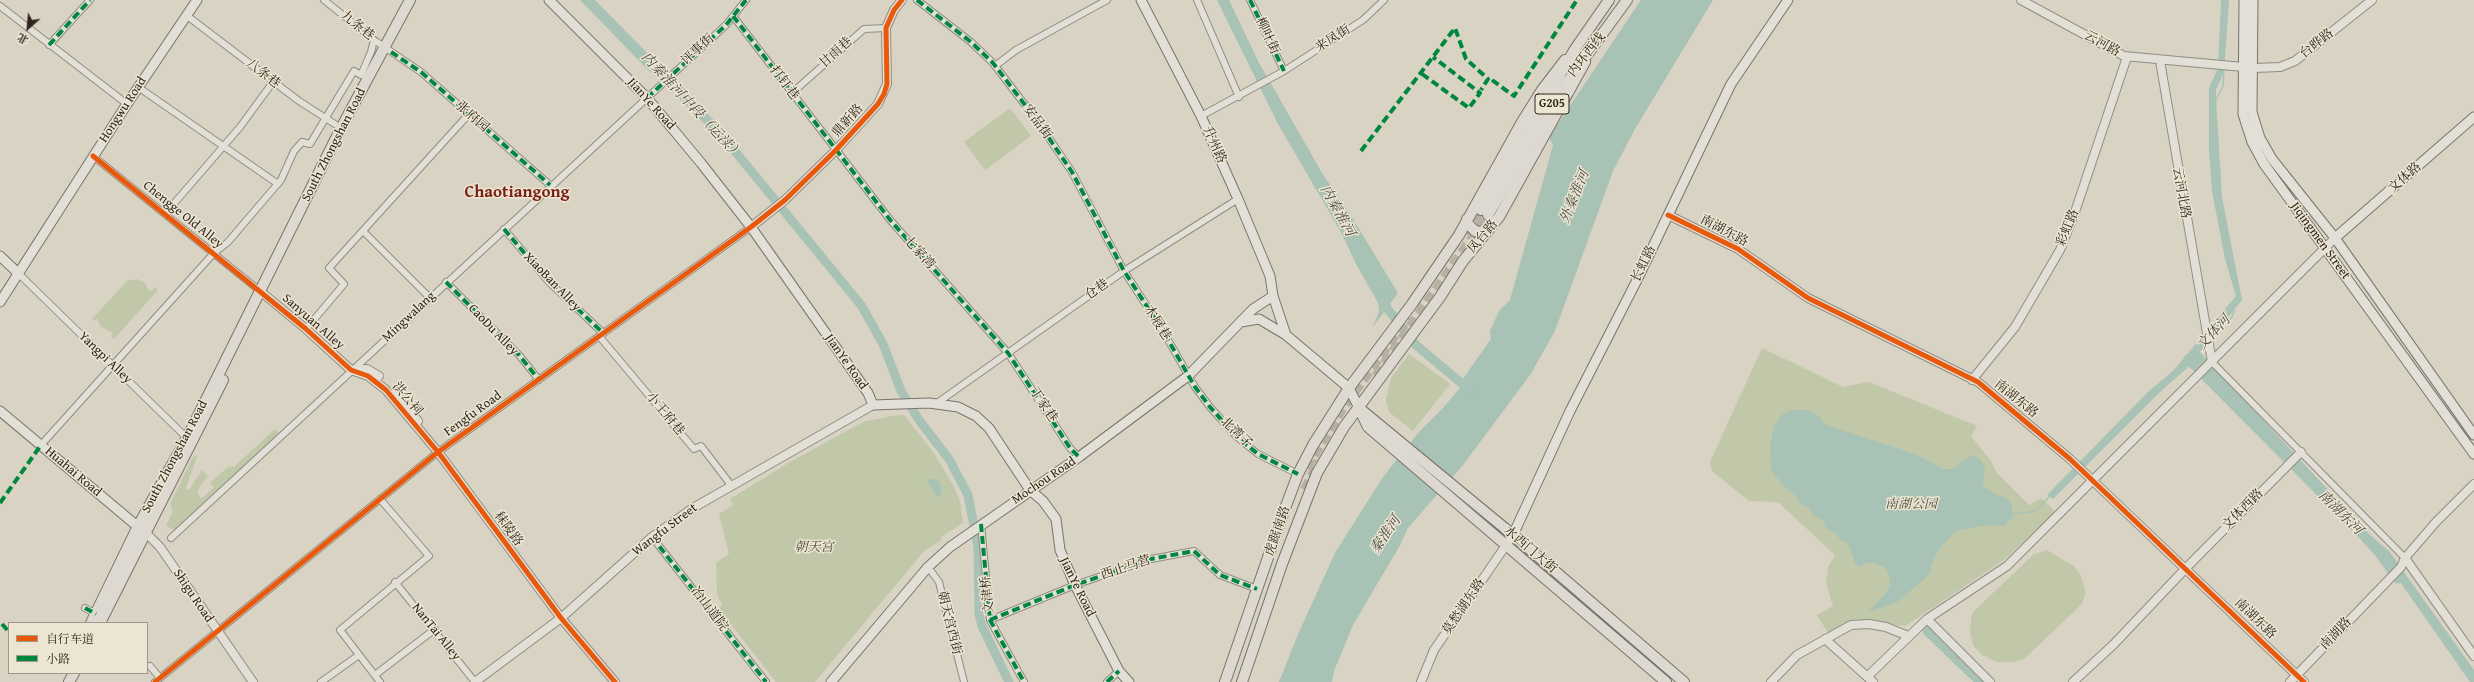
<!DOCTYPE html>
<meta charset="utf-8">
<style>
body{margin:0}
#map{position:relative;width:2474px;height:682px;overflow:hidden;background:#d8d3c3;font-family:"Gentium Book Plus","Noto Serif SC",serif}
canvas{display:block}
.legend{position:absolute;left:8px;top:622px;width:140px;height:52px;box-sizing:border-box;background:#ece5d2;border:1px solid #a1998a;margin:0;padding:5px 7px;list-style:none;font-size:12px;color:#30261e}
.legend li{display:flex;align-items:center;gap:8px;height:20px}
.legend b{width:20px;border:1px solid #a1998a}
.north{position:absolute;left:8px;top:8px;width:40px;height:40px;-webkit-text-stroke:3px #ece5d2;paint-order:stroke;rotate:207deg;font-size:11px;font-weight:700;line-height:16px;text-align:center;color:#30261e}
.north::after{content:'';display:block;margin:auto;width:14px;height:18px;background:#30261e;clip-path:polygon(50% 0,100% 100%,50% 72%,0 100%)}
</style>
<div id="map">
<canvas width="2474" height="682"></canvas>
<ul class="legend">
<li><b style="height:5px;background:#e8590c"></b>自行车道</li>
<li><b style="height:5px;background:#00873e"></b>小路</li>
</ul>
<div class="north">北</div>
</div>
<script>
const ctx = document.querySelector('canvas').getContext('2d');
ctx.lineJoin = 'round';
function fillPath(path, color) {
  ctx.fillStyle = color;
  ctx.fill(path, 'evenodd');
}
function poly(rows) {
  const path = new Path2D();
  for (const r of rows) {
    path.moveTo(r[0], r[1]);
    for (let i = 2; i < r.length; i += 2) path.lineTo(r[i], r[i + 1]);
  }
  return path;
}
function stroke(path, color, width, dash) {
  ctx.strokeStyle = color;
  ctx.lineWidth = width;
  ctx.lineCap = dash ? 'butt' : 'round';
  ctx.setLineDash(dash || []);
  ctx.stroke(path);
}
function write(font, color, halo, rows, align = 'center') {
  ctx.font = font + ' "Gentium Book Plus","Noto Serif SC",serif';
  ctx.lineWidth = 3;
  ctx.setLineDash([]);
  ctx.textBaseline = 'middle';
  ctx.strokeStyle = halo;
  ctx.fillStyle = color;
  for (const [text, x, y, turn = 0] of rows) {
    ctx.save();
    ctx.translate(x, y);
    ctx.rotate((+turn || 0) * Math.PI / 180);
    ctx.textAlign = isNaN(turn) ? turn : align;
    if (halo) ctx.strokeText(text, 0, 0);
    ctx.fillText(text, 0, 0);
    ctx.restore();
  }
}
const green = poly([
 [1010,108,1031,136,985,170,964,142],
 [137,279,145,283,150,292,155,287,158,290,114,339,111,336,113,333,101,327,97,319,94,321,92,319,127,281],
 [1762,348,1843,387,1869,382,1977,426,1971,436,1990,460,1997,473,2029,505,2041,498,2056,512,2004,560,1905,626,1868,621,1828,633,1817,615,1833,606,1826,583,1828,567,1835,555,1778,502,1749,501,1712,471,1710,462],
 [1409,354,1450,384,1413,431,1389,412,1386,400,1391,378],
 [904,415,934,453,954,487,960,501,963,523,941,537,942,540,925,550,815,682,776,682,719,609,722,605,717,594,716,563,729,554,719,514,733,505,730,499,790,462,863,422,892,416],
 [275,429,279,433,175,530,166,526,173,511,170,504,194,455,197,457,186,488,189,490,202,470,208,476,197,491,201,499,214,487,210,483,228,467,234,467],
 [2047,550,2074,566,2080,574,2086,592,2082,604,2025,658,2014,662,1997,662,1982,655,1973,645,1970,631,1972,613,2034,554]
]);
const water = poly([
 [580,0,595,0,659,65,651,73],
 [1217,0,1229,0,1258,61,1322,173,1345,206,1398,293,1373,327,1379,312,1378,303,1355,262,1341,232,1278,124],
 [1641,0,1713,0,1635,129,1613,171,1555,331,1530,375,1463,465,1408,528,1399,547,1353,625,1334,671,1332,682,1279,682,1299,632,1335,553,1383,477,1418,433,1443,408,1463,384,1460,383,1491,339,1490,331,1499,311,1510,300,1553,145,1549,137],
 [2221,0,2229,0,2224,72,2216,90,2216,99,2222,197,2242,300,2200,352,2370,535,2389,551,2474,670,2474,682,2470,682,2375,546,2194,362,2160,392,2053,499,2047,495,2148,392,2174,370,2236,296,2225,259,2212,191,2209,150,2209,88,2218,68],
 [1791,410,1807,410,1819,416,1826,425,1915,454,1943,469,1952,469,1971,455,1980,459,1985,469,1983,486,1995,494,2006,498,2012,505,2013,517,2004,526,1987,525,1956,531,1940,548,1933,561,1929,574,1922,581,1897,602,1868,612,1886,593,1890,585,1889,574,1885,568,1875,563,1867,563,1860,567,1855,563,1848,543,1841,541,1836,533,1826,528,1823,521,1819,517,1813,516,1809,507,1800,504,1798,498,1782,484,1771,470,1770,445,1774,426,1782,414],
 [926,479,934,479,939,482,942,492,938,498]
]);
const stream = poly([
 [2215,102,2223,86,2224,68],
 [2216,332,2232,317,2234,311],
 [2014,514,2036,511,2050,496]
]);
const river = poly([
 [647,59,720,133,861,305,883,344,901,391,919,420,949,459,968,495,978,547,979,614,982,626,1009,682],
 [1384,297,1387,308,1416,345,1472,392],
 [2188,359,2357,529,2379,553,2398,579],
 [1927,631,1980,682]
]);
const trunkTunnel = poly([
 [1465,233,1481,210],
 [1376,376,1488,215],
 [1306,468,1340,412,1408,317],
 [1305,490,1319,461]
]);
const minor = poly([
 [324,0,374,40,421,72,550,185],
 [917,0,971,42,993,63,1038,122,1072,172,1124,271,1163,331,1195,387,1210,407,1237,437,1258,454,1298,474],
 [1197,0,1239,97],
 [1250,0,1284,71],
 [0,6,127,104],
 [186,15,299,101,341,128],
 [733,16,891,221,1008,353,1070,448,1079,457],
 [49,45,90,0],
 [995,66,1016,50,1107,0],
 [138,87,278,184],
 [792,93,864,29,886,28],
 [1201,116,1284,71,1363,20,1384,0],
 [93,156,260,291],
 [165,214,240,127,273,82],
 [504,229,549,282,603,333],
 [363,231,430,298],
 [18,273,189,440],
 [446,282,519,355,539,380],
 [306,329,344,284,329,268,469,114],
 [599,336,694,449,701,446,731,485],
 [2212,362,2405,558],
 [937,403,1124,271,1238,199],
 [41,445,213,254,228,242,281,180,294,151,302,142,310,144,354,71,361,75,371,52,374,40],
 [380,499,429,556,340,630,380,682],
 [981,524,990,620,1024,682],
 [652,537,766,682],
 [171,538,726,25,746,0],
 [928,567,939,582,964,682],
 [395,582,475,682],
 [85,608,96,614],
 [990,620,1075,585,1151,559,1194,551,1220,575,1257,589],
 [150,666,160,678],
 [375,675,435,629],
 [155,682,438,452,751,227],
 [321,682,359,655],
 [1107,682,1119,671]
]);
const tertiary = poly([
 [2021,0,2124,56,2254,68,2280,67,2295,61,2372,0],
 [2160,61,2212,362],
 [1668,215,1738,249,1808,298,1978,382,2070,459,2304,682],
 [751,227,785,200,836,150,878,104,887,84,886,28,894,10,902,0],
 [260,291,306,329,351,370,368,376,386,390,438,452,561,618,615,682],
 [351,370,367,369,379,376],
 [1972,380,2015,327,2060,250,2075,212,2127,57],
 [395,393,418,421],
 [145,532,160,547,253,682],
 [2405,558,2474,656],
 [1927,619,1990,682],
 [1825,639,1873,682],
 [1868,676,1927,619,2007,566,2335,238],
 [475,682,561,618,652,537,693,508,873,405],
 [1421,682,1434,650,1513,535],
 [1771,682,1797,655,1851,625,1869,624,1886,627,1908,636],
 [2073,682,2114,644,2186,568,2301,452],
 [2290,682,2401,567,2405,558,2436,522,2474,484]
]);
const secondary = poly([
 [549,0,647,98,701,163,751,227,868,393,873,405,929,403,958,407,976,416,989,428,1030,490,1043,501,1056,519,1060,550,1075,585,1119,671,1129,682],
 [1141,0,1201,116,1238,199,1270,276,1273,296,1286,335,1349,388,1359,408],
 [2244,0,2243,114,2252,142,2264,164,2474,454],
 [2253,0,2252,112,2260,138,2272,159,2335,238,2474,435],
 [2335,238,2474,117],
 [0,256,18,273],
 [0,302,127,104,197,0],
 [1241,322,1259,319,1286,335],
 [0,411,143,531],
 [1513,535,1570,411,1636,282,1731,84,1788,0],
 [831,682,928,567,950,547,1079,457,1188,376,1253,309,1273,296]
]);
const primary = poly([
 [1467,219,1468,224,1475,231,1480,232,1490,228],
 [1359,408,1513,535,1684,682],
 [1359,408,1368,427,1666,682],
 [91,623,138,526,187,438,341,128,410,0],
 [100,623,223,380],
 [69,682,74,673],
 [1225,682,1284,511,1298,474,1313,445,1349,388,1412,304,1459,235,1522,122,1542,90,1565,60],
 [1242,682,1282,564,1317,473,1344,427,1440,297,1463,261,1499,217,1585,62]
]);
const trunk = poly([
 [1481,210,1575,49,1609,0],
 [1488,215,1568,81,1627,0]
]);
const quiet = poly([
 [917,0,971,42,993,63,1038,122,1072,172,1124,271,1163,331,1195,387,1210,407,1237,437,1258,454,1298,474],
 [1250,0,1284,71],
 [733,16,891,221,1008,353,1070,448,1079,457],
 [49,45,90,0],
 [391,52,421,72,550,185],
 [1422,74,1469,108,1480,93,1433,57],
 [1492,80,1514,96,1577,0],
 [647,98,726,25,746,0],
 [1361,151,1455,28,1466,59,1488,79,1481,90],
 [504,229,549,282,603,333],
 [446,282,519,355,539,380],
 [0,503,41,445],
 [981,524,990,620,1024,682],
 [652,537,766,682],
 [85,608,96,614],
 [990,620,1075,585,1151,559,1194,551,1220,575,1257,589],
 [2,624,9,632],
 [1107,682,1119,671]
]);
const cycleway = poly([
 [93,156,306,329,351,370,368,376,386,390,438,452,561,618,615,682],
 [1668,215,1738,249,1808,298,1978,382,2070,459,2304,682],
 [155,682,438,452,751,227,785,200,836,150,878,104,884,94,887,84,886,28,894,10,902,0]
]);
const shields = [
 [1552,104,34]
];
const shieldNames = [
 ["G205",1552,104]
];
const streetNames = [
 ["九条巷",357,26,38],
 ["柳叶街",1267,36,65],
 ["来凤街",1333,39,-33],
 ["云河路",2102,44,29],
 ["台晔路",2317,44,-38],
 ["评事街",698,50,-42],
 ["甘雨巷",836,53,-42],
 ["内环西线",1587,55,-52],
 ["八条巷",263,74,38],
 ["打钉巷",784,83,53],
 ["JianYe Road",651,104,48],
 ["Hongwu Road",123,110,-57],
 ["张府园",472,117,41],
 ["鼎新路",848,121,-48],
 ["安品街",1037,122,54],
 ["South Zhongshan Road",334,145,-63],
 ["升州路",1214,145,66],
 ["文体路",2405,178,-41],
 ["云河北路",2181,193,80],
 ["Chengge Old Alley",183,215,39],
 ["彩虹路",2068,228,-68],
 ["南湖东路",1724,231,28],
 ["凤台路",1483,237,-50],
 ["Jiqingmen Street",2320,241,54],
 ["七家湾",919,253,48],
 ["长虹路",1644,264,-64],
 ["XiaoBan Alley",552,282,46],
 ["仓巷",1097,290,-35],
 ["Mingwalang",409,317,-43],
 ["Sanyuan Alley",313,322,41],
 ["木屐巷",1157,323,58],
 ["CaoDu Alley",493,330,46],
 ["Yangpi Alley",105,358,44],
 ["JianYe Road",846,362,55],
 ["洪公祠",407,399,50],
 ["南湖东路",2016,399,39],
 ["丁家巷",1043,405,56],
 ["Fengfu Road",473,414,-36],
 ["小王府巷",665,414,50],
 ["北湾子",1236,433,44],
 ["South Zhongshan Road",175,457,-62],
 ["Huahai Road",73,472,40],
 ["Mochou Road",1044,481,-34],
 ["文体西路",2243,510,-45],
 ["秣陵路",508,529,54],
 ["Wangfu Street",665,530,-37],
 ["虎踞南路",1278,531,-71],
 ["水西门大街",1530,550,40],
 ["西止马营",1126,568,-18],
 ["JianYe Road",1077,587,64],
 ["文津桥",988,595,-96],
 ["Shigu Road",193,596,56],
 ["莫愁湖东路",1464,607,-56],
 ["冶山道院",709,609,53],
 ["南湖东路",2255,619,44],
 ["朝天宫西街",949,623,76],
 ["NanTai Alley",436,632,51],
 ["南湖路",2336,634,-46]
];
const parkNames = [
 ["南湖公园",1911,505],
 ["朝天宫",814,548]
];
const waterNames = [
 ["内秦淮河中段（运渎）",691,106,47],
 ["外秦淮河",1575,197,-68],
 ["内秦淮河",1337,211,61],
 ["文体河",2214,333,-47],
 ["南湖东河",2340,513,45],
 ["秦淮河",1386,535,-56]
];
const districtNames = [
 ["Chaotiangong",517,193]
];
fillPath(green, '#c0c8a9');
fillPath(water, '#a8c2b5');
stroke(stream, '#a8c2b5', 1.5);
stroke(river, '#a8c2b5', 9);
stroke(trunkTunnel, '#b6b0a2', 10, [10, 5]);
stroke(minor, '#908c82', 8);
stroke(tertiary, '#908c82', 10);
stroke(secondary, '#78746c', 11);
stroke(primary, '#78746c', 12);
stroke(trunk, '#78746c', 12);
stroke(minor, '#e2dfd7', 6);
stroke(tertiary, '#e2dfd7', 8);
stroke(secondary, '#e2dfd7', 9);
stroke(primary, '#ddd9d0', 10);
stroke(trunk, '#ddd9d0', 10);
stroke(quiet, '#00873e', 4, [8, 4]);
stroke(cycleway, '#e8590c', 5);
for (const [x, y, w] of shields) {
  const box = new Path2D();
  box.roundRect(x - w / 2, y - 10, w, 20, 3);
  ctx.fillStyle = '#ece5d2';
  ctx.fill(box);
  stroke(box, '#30261e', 1);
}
write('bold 12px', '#30261e', null, shieldNames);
write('13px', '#30261e', '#ece5d2', streetNames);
write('italic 13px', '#4f4c3c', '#ece5d2', parkNames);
write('italic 14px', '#494b42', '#ece5d2', waterNames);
write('bold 17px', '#7a1f14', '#ece5d2', districtNames);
</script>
